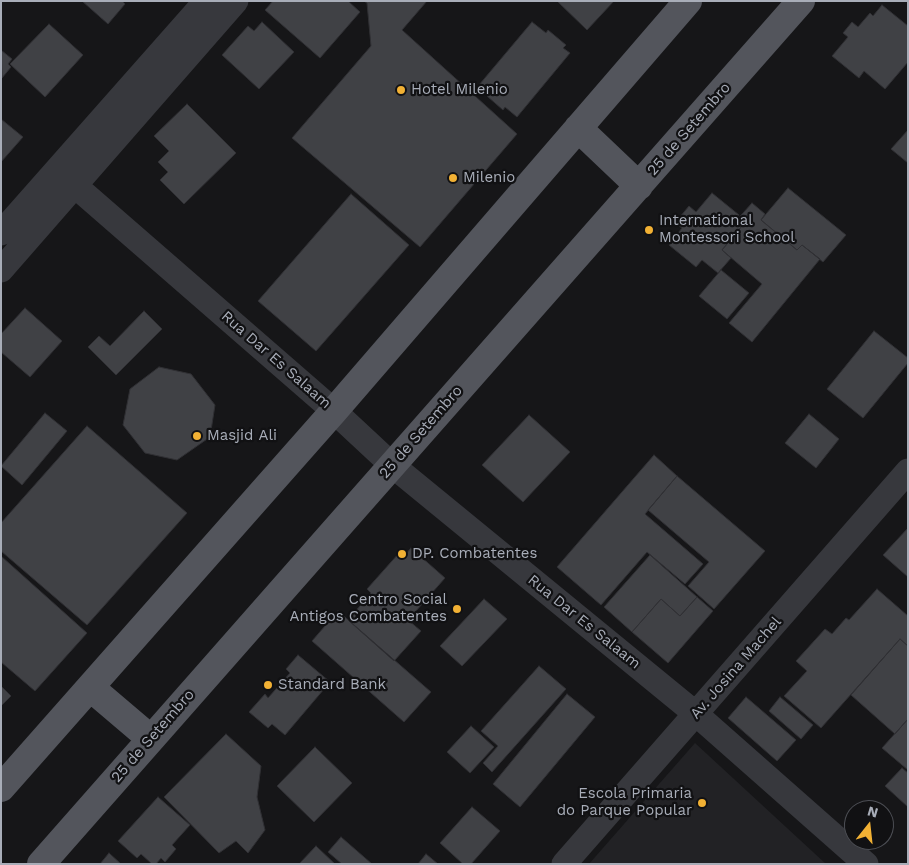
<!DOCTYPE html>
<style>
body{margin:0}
#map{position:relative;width:909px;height:865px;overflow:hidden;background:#161618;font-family:"Work Sans",sans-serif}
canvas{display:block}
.frame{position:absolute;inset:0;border:2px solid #a8adb8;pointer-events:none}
.north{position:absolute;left:844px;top:800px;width:50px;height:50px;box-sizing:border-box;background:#111113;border:1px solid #4d4f55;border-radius:50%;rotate:16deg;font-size:14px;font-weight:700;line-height:20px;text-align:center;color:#a8adb8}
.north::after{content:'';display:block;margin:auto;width:18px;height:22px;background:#f2b134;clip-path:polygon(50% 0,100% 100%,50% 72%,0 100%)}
</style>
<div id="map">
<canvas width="909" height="865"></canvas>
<div class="frame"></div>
<div class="north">N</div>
</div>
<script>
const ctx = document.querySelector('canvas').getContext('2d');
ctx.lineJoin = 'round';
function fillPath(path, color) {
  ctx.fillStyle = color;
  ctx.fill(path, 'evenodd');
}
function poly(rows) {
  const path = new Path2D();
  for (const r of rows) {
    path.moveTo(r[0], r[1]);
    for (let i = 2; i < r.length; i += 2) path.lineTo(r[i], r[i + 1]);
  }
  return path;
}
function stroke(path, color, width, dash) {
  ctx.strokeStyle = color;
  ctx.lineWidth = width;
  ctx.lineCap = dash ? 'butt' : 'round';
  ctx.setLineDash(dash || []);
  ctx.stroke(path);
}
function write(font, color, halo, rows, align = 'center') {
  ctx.font = font + ' "Work Sans",sans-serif';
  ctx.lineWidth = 4.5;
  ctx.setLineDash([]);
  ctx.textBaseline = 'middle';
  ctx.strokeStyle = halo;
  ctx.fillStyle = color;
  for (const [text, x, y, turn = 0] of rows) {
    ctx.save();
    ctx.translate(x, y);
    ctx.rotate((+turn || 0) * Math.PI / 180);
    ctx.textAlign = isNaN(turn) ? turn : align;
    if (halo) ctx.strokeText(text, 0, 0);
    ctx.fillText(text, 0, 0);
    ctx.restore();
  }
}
const built = poly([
 [695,743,826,864,589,864]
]);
const building = poly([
 [82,1,122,1,125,4,108,24,82,1],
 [273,1,348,1,360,12,320,58,265,10,273,1],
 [364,1,427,1,402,30,517,134,420,247,292,138,371,46,367,3,364,1],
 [557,1,614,1,587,30,557,1],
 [882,5,908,26,908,62,885,89,864,71,859,78,832,56,848,37,843,33,852,22,858,27,870,13,873,16,882,5],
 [262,22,294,52,259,89,222,55,248,26,254,31,262,22],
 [532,22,546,33,548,30,566,45,563,48,570,53,517,117,505,107,503,110,487,96,489,93,479,85,532,22],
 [49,24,83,55,45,97,10,64,49,24],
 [1,50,12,59,8,64,11,67,2,78,1,50],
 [187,104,236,153,184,204,160,180,168,172,158,162,169,151,154,136,187,104],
 [1,119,23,137,1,162,1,119],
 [908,130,908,163,891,149,908,130],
 [788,188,846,235,823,262,802,245,797,250,761,220,788,188],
 [712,193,739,215,734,221,741,227,722,250,731,258,718,273,702,260,696,267,669,245,682,228,675,223,689,206,696,212,712,193],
 [351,194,409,245,316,351,258,301,351,194],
 [752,203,765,214,761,220,797,250,802,245,820,259,752,342,729,323,762,284,722,250,741,227,735,222,752,203],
 [721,270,749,293,727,319,699,296,721,270],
 [25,308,62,341,30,377,1,352,1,334,25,308],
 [144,311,162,329,116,375,88,347,99,336,110,346,144,311],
 [874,331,908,358,908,363,863,418,827,389,874,331],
 [159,367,191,374,215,405,210,437,177,460,145,453,123,425,130,389,159,367],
 [45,413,67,431,22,485,1,466,45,413],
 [809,414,839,439,816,468,785,443,809,414],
 [529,415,570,452,523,502,482,465,529,415],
 [87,426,187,513,87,625,1,551,1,523,87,426],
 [654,455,677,476,645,514,703,564,685,584,647,552,601,605,557,567,654,455],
 [677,476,765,551,714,609,688,586,709,562,648,510,677,476],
 [908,528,908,577,883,555,908,528],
 [411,548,445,578,408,620,421,631,394,661,348,620,371,593,367,589,400,552,405,555,411,548],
 [650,555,697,597,680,616,661,599,632,632,604,607,650,555],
 [1,556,87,633,35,691,1,662,1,556],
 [877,589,908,616,908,646,900,639,821,728,784,696,807,671,796,661,825,629,832,634,846,618,849,620,877,589],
 [697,597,713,611,668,663,632,632,661,599,680,616,697,597],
 [484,599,507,619,462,666,440,646,484,599],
 [338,611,431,692,404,722,312,641,338,611],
 [900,639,908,646,908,719,895,734,851,695,900,639],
 [298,655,330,682,285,735,272,724,268,728,249,712,265,694,268,698,290,673,286,669,298,655],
 [539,666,566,689,492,772,483,763,498,746,481,731,539,666],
 [1,686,11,696,1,706,1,686],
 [567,694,595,717,520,807,493,784,567,694],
 [746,697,796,740,777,761,728,718,746,697],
 [780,697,813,725,801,739,769,711,780,697],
 [908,719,908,770,882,748,908,719],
 [471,726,494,747,470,773,447,752,471,726],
 [226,734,261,766,257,797,265,830,248,853,236,841,219,853,164,797,226,734],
 [315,747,352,783,314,822,277,786,315,747],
 [902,768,908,773,908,807,885,786,902,768],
 [158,797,190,825,172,845,176,849,165,862,161,858,156,864,152,864,141,854,137,858,118,841,158,797],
 [472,807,500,831,471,864,463,864,440,843,472,807],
 [341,837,372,864,342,864,328,852,341,837],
 [316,846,335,864,299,864,316,846],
 [109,853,121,864,100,864,109,853],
 [426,854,438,864,418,864,426,854]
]);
const minor = poly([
 [57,170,334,411,392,465,696,714,866,864],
 [1,233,206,1],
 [1,270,236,1],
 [564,864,908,471]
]);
const primary = poly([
 [578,128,639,186],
 [91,688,151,739],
 [1,788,334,411,688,1],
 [41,864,801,1]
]);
const markers = [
 [401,90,5,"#f2b134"],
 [453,178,5,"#f2b134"],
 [649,230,5,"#f2b134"],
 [197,436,5,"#f2b134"],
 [402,554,5,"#f2b134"],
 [457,609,5,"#f2b134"],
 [268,685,5,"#f2b134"],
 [702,803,5,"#f2b134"]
];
const poiNames = [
 ["Hotel Milenio",411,90],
 ["Milenio",463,178],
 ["International",659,221],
 ["Montessori School",659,238],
 ["Masjid Ali",207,436],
 ["DP. Combatentes",412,554],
 ["Centro Social",447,600,"right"],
 ["Antigos Combatentes",447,617,"right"],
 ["Standard Bank",278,685],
 ["Escola Primaria",692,794,"right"],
 ["do Parque Popular",692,811,"right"]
];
const streetNames = [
 ["25 de Setembro",689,129,-49],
 ["Rua Dar Es Salaam",276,360,41],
 ["25 de Setembro",421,432,-49],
 ["Rua Dar Es Salaam",584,622,39],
 ["Av. Josina Machel",736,668,-49],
 ["25 de Setembro",153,736,-49]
];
fillPath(built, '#222225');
fillPath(building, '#404145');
stroke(building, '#303034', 1);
stroke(minor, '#37383d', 25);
stroke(primary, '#53555c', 28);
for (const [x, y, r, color] of markers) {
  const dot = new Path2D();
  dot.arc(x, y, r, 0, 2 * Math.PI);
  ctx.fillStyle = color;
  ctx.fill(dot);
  stroke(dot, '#111113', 2);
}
write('15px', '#a8adb8', '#111113', poiNames, 'left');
write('15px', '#a8adb8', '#111113', streetNames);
</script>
